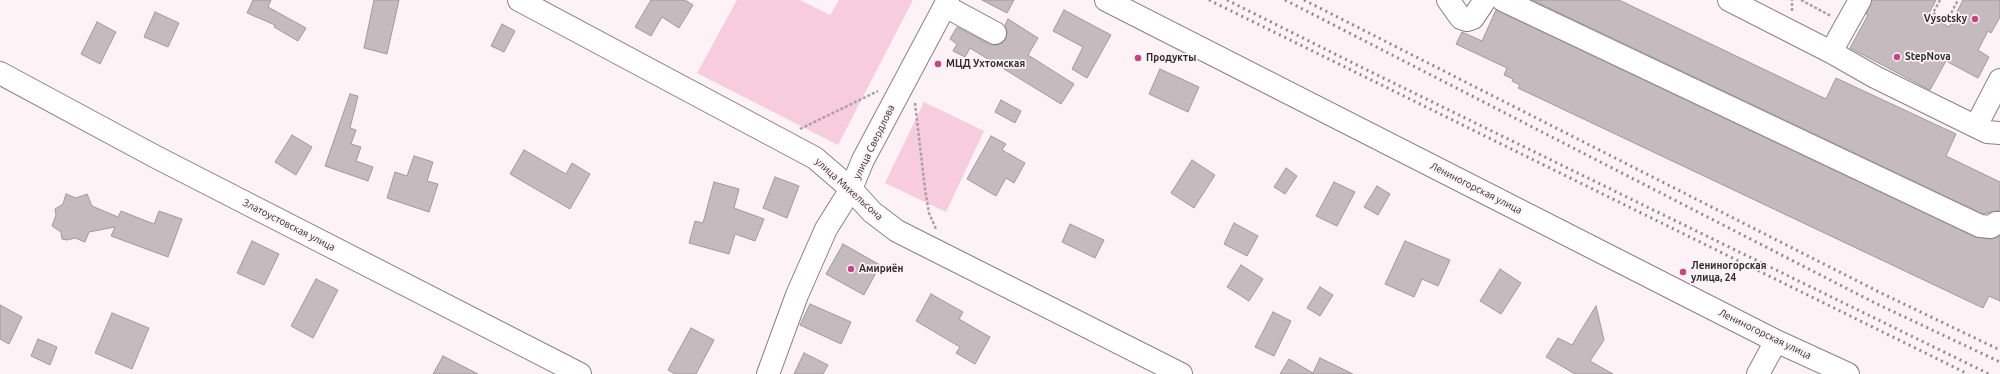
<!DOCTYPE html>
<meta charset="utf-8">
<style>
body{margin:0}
canvas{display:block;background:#fdf2f6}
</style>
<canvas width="2000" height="374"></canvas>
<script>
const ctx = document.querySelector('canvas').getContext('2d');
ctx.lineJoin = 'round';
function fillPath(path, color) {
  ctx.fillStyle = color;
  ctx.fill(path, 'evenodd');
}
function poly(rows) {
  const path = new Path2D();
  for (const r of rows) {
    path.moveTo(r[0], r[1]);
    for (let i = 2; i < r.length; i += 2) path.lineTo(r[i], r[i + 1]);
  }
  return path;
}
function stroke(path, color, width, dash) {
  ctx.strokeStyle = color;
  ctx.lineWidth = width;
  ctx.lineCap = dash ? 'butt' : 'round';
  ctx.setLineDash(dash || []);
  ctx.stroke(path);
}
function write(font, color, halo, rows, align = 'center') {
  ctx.font = font + ' Ubuntu,sans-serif';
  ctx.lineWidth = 3.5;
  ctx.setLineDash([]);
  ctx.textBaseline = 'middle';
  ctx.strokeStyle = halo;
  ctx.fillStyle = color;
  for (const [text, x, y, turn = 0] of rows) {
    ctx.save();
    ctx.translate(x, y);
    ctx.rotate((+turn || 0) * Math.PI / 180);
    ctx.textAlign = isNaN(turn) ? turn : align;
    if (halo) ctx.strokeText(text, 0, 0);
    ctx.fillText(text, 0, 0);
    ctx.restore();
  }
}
const green = poly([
 [737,0,800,0,830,15,839,0,913,0,838,145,697,73],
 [924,102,984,131,946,212,885,183]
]);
const building = poly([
 [253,0,271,0,268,7,306,28,298,41,274,27,275,25,247,13,253,0],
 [374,0,399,0,387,54,364,48,374,0],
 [651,0,685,0,693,5,679,28,662,17,651,36,635,27,651,0],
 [982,0,1014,0,1007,13,982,0],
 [1532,0,1619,0,1826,99,1836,78,1956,134,1946,156,2000,182,2000,210,1983,214,1532,0],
 [1872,0,1936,0,1928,15,1949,27,1963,0,2000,0,2000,17,1991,33,1988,31,1978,50,1989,57,1978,78,1946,61,1930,90,1850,48,1868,15,1866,14,1872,0],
 [1064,10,1111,35,1087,78,1072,69,1083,47,1053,31,1064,10],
 [1496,10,1975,237,1990,239,2000,236,2000,301,1989,296,1983,308,1518,88,1520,85,1512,81,1513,79,1504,75,1507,68,1456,44,1462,32,1482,41,1496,10],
 [155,12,179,23,168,47,144,37,155,12],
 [1008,19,1038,38,1028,55,1074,84,1061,104,970,48,965,57,953,51,957,44,950,39,957,27,989,44,996,45,1002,43,1006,39,1007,32,1005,25,1008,19],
 [97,22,116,32,100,64,81,54,97,22],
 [502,24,515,31,504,52,491,46,502,24],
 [1160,69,1199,87,1188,112,1149,94,1160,69],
 [350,94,358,96,350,128,356,130,351,144,361,147,356,161,373,167,368,181,325,166,350,94],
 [1001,100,1021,111,1015,123,995,112,1001,100],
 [292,135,312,147,296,175,275,162,292,135],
 [991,136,1006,144,1002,150,1025,163,1014,183,1006,178,996,196,967,179,991,136],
 [524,150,566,174,572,163,590,174,570,209,510,174,524,150],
 [414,156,433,162,427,181,438,184,429,212,387,198,395,172,407,176,414,156],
 [1192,160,1215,175,1194,208,1171,193,1192,160],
 [1286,168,1297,176,1285,194,1274,187,1286,168],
 [775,177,799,186,787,218,763,208,775,177],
 [714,182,739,189,734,208,764,219,755,241,735,234,729,254,689,243,695,221,703,223,714,182],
 [1334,182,1355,192,1337,226,1316,216,1334,182],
 [1377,186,1390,194,1378,215,1364,207,1377,186],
 [66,194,76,198,87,194,92,206,118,217,121,211,154,224,159,211,182,219,168,257,111,236,115,227,89,232,85,242,75,238,67,240,62,239,61,232,52,226,56,215,55,209,63,204,66,194],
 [1234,223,1258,236,1247,256,1224,244,1234,223],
 [1070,224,1104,240,1095,258,1062,242,1070,224],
 [252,241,279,254,264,285,237,273,252,241],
 [1405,241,1450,260,1438,286,1422,279,1414,297,1385,284,1405,241],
 [843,244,880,265,864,295,826,274,843,244],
 [1241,265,1263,279,1249,301,1227,287,1241,265],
 [1500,269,1521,283,1501,314,1480,301,1500,269],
 [316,279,338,290,313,338,291,326,316,279],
 [1320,287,1333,295,1320,316,1307,308,1320,287],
 [931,294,963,312,959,319,990,337,975,364,956,353,960,347,916,321,931,294],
 [810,304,851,322,841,344,800,325,810,304],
 [0,305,22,317,9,344,0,339,0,305],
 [1596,306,1604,340,1590,361,1613,374,1575,374,1546,357,1558,338,1572,345,1596,306],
 [1273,312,1291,321,1274,356,1255,347,1273,312],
 [112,313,149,328,132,369,95,353,112,313],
 [691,328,714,340,696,374,675,374,668,370,691,328],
 [38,339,57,347,50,365,31,356,38,339],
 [804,353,828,365,823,374,794,374,804,353],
 [443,356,478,374,433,374,443,356],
 [1320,358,1353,374,1280,374,1289,359,1313,373,1320,358]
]);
const path = poly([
 [1801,0,1831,16],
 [1940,0,1933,13,1947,21,1958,0],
 [1792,11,1792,0],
 [915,103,925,189,929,213,936,229],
 [800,129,878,91]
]);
const minor = poly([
 [519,0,815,158,851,189,872,212,897,231,1181,374],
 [1106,0,1776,341,1848,374],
 [1448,0,1461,18,1467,20,1473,18,1485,0],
 [1503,0,1980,226,1991,227,1996,223,2000,223],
 [1729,0,1831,52,1875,77,1987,132,2000,133],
 [945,6,995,33],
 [1831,52,1860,0],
 [0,73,156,157,580,374],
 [1976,126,2000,80],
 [768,374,797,295,826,229,851,189,863,160,948,0],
 [1758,374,1776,341]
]);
const rail = poly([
 [1209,0,1968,374],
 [1227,0,1369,71,1989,374],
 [1285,0,1875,303,2000,362],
 [1304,0,1881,293,2000,350]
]);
const markers = [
 [1975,19,4,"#ca4485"],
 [1897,57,4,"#ca4485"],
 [1138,58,4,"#ca4485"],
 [938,64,4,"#ca4485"],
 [851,269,4,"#ca4485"],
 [1683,272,4,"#ca4485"]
];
const poiNames = [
 ["Vysotsky",1967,19,"right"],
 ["StepNova",1905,57],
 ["Продукты",1146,58],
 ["МЦД Ухтомская",946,64],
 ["Лениногорская",1691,266],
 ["улица, 24",1691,278],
 ["Амириён",859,269]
];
const streetNames = [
 ["улица Свердлова",874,142,-64],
 ["Лениногорская улица",1476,188,27],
 ["улица Михельсона",849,189,42],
 ["Златоустовская улица",289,225,27],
 ["Лениногорская улица",1765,334,26]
];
fillPath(green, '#f7ccdc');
fillPath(building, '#c5babe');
stroke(building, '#a3999c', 1);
stroke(minor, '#8b8185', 24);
stroke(path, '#a9a1a4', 2.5, [3, 2]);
stroke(minor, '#fff', 22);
stroke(rail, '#918a8c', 3, [2, 4]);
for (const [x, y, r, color] of markers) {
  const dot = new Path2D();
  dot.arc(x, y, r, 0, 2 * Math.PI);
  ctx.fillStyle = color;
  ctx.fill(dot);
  stroke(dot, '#fdf2f6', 1.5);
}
write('bold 10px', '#302c2e', '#fdf2f6', poiNames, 'left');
write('10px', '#302c2e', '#fdf2f6', streetNames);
</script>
